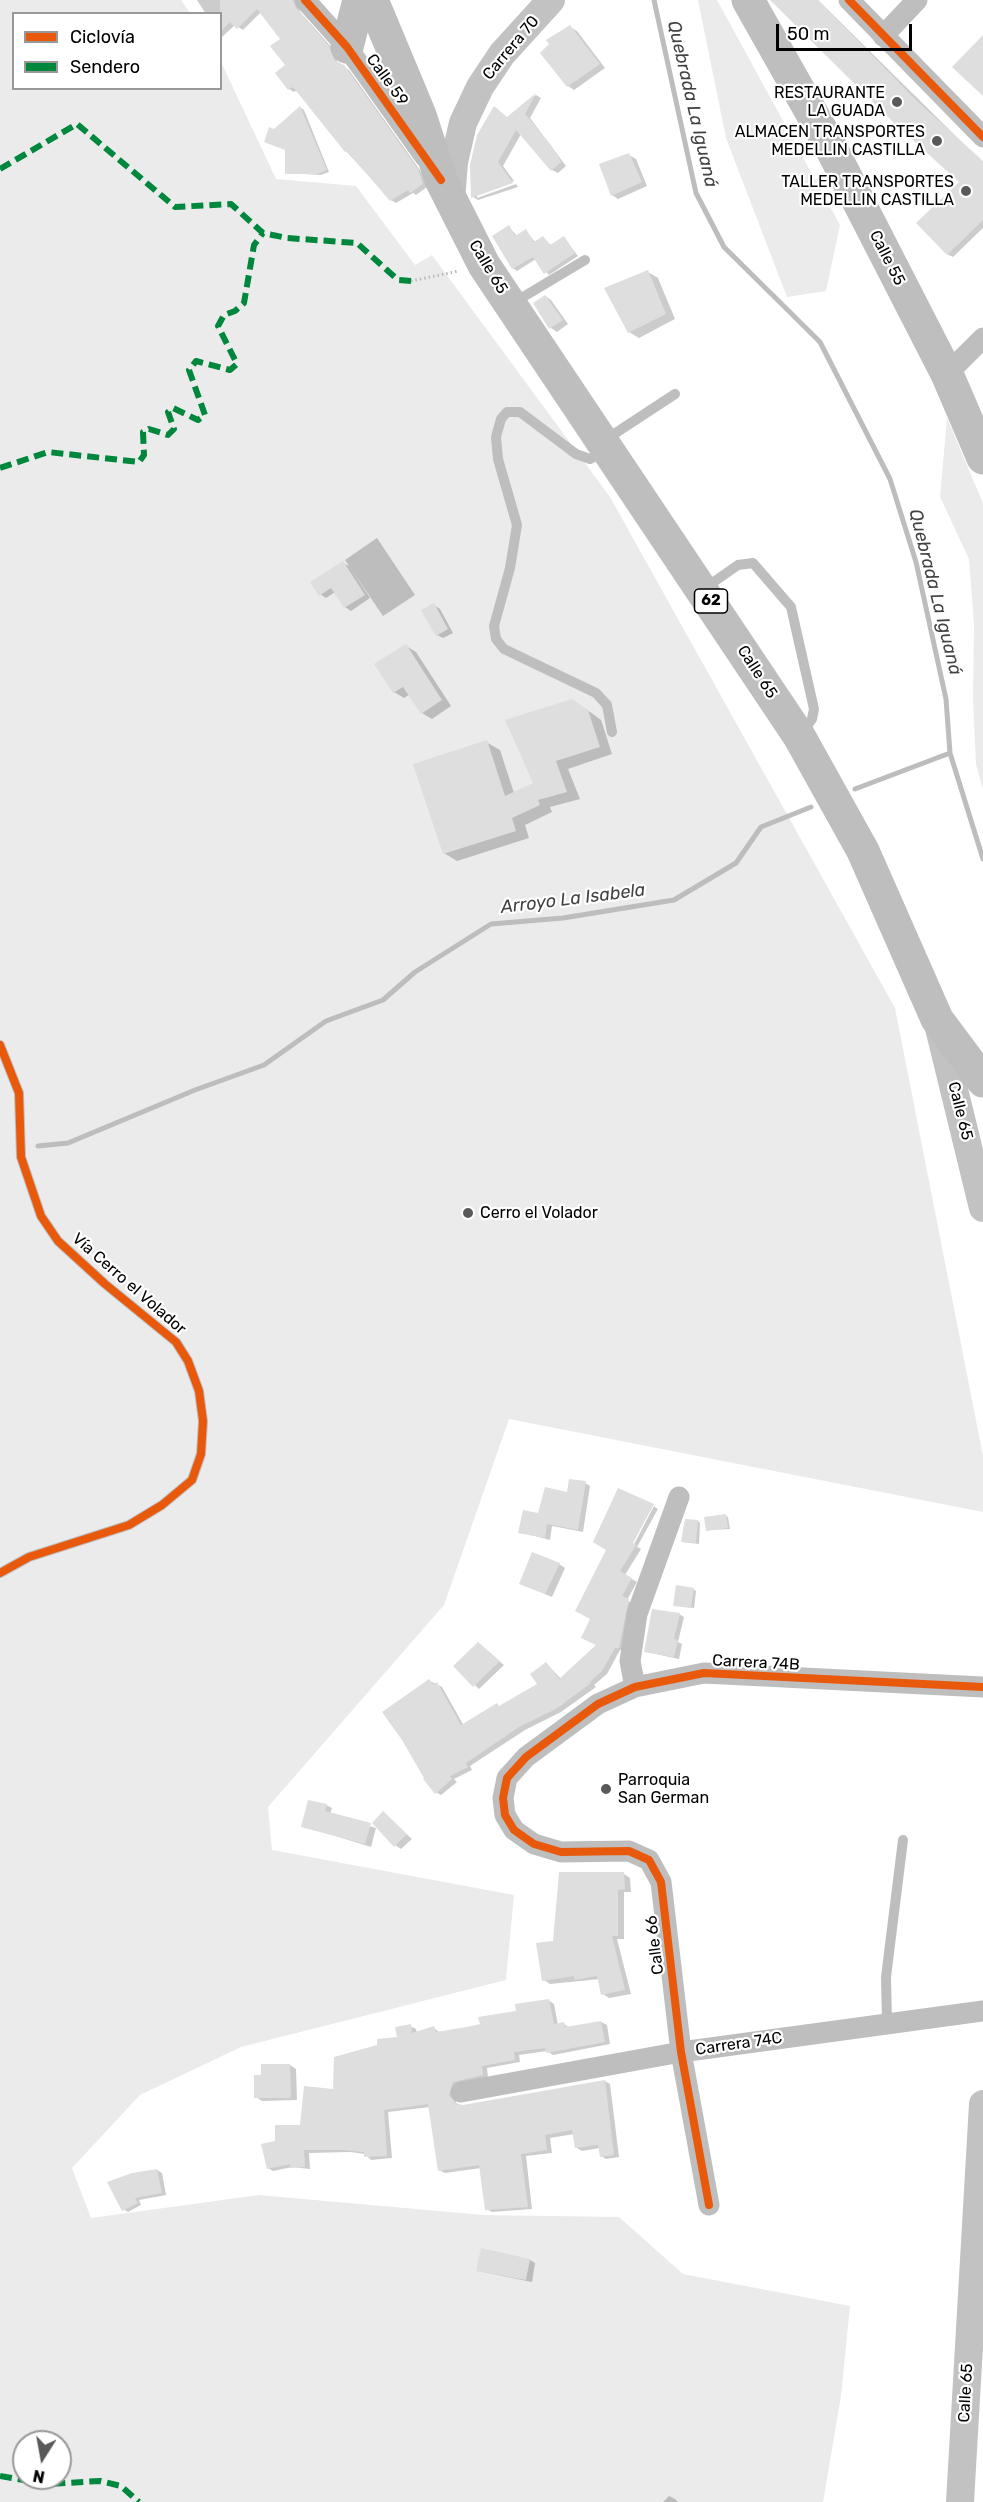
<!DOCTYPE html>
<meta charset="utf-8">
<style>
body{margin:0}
#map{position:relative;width:983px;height:2502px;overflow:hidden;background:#fff;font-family:Rubik,sans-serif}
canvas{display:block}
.legend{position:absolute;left:12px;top:12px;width:210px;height:78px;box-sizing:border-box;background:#fff;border:2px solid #999;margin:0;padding:8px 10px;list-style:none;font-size:18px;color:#000}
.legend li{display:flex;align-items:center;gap:12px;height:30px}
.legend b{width:30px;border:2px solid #999}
.north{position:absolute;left:12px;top:2430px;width:60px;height:60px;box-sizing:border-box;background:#fff;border:2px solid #999;border-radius:50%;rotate:191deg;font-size:16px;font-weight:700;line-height:24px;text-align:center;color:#000}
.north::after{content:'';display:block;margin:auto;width:21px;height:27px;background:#595959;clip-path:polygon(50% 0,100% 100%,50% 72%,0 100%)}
.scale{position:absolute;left:776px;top:24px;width:136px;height:27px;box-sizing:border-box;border:3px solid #000;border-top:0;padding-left:8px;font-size:18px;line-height:21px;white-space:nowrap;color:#000;-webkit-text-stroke:4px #fff;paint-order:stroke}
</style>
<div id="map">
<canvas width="983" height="2502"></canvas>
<ul class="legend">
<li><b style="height:8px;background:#e8590c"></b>Ciclovía</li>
<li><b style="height:8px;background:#00873e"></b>Sendero</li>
</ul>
<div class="north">N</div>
<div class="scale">50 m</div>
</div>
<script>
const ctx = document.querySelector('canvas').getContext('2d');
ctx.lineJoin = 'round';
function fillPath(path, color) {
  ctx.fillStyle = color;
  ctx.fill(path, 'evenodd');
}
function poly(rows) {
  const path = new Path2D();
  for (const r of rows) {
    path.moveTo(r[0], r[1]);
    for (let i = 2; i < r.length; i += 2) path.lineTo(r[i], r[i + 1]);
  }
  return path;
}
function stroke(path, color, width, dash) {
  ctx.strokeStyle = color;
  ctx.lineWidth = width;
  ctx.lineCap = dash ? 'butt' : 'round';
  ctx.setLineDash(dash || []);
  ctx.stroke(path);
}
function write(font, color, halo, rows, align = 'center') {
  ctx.font = font + ' Rubik,sans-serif';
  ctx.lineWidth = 4.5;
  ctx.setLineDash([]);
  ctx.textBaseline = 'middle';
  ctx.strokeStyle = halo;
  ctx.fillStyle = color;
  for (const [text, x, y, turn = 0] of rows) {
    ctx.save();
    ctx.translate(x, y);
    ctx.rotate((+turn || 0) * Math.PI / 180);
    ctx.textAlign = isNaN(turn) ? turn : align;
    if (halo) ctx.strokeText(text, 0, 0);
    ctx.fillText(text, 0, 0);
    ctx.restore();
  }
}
const green = poly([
 [0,0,181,0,190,13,14,14,14,88,220,88,221,62,276,179,356,186,415,265,432,255,610,497,895,1008,983,1456,983,1512,509,1419,444,1605,268,1807,272,1850,514,1895,506,1980,241,2047,140,2095,72,2168,91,2218,259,2195,483,2215,619,2217,683,2274,850,2306,841,2396,823,2502,0,2502],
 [24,2442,60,2442,60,2478,24,2478],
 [698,0,717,0,840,225,826,291,787,297,726,138],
 [947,418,983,503,983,789,976,765,973,699,974,624,969,559,940,497]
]);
const water = poly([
 [377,538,415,595,383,616,345,560]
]);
const shadow = poly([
 [192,0,298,0,300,12,334,50,338,64,349,70,422,173,427,187,416,195,413,193,396,203,391,200,346,151,297,90,294,92,289,89,282,39,261,12,243,30,235,25,221,38,220,14,206,14,197,0],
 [784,0,818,0,983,163,983,228,953,257,947,254,961,182],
 [570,27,577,31,605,68,574,90,568,86],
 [536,95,541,98,530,118,566,166,558,173,552,170,521,134,503,166,514,181,477,195,477,198,516,184,518,187,478,200,473,197,495,108,508,118],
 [301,108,304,110,329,172,321,175,287,173,286,149,274,130],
 [629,155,636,159,647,186,618,199,612,195],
 [509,227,517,236,526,231,536,243,543,238,552,246,564,238,578,256,549,275,536,259,517,271,513,268],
 [648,272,658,278,675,319,639,338,629,332],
 [545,296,551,300,568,324,557,332,551,328,535,304],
 [343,563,349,566,370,598,351,611,345,607,335,592,326,598,320,594],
 [434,605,440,609,453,633,443,638,437,635],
 [406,646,416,652,451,706,432,719,422,713,410,694,404,698,394,692],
 [586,709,601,720,612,754,568,769,580,799,550,807,552,812,525,825,529,838,457,861,444,853,486,742,500,750,514,793,535,784],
 [585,1483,590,1486,583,1532,552,1526,550,1540,520,1532,539,1514],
 [654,1506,658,1509,637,1547,641,1549,625,1575,637,1582,627,1600,633,1604,624,1650,620,1650,607,1674,594,1685,596,1687,561,1712,525,1730,470,1766,472,1770,454,1779,457,1782,441,1795,436,1792,430,1681,442,1687,464,1726,497,1705,501,1707,539,1684,546,1663,561,1679,598,1645,588,1640,628,1549,631,1550],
 [726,1516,728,1517,730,1529,707,1530],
 [698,1521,700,1523,699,1544,682,1542],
 [559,1564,565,1568,552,1597,521,1584],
 [693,1589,696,1591,694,1608,678,1606],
 [679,1614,684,1617,678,1642,682,1644,679,1659,646,1652],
 [478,1644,504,1665,479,1689,455,1666],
 [326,1805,332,1808,330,1814,376,1828,371,1847,303,1826],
 [383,1813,412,1839,401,1849,395,1845],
 [624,1874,630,1878,631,1892,624,1892,624,1939,617,1939,631,1994,609,1998,603,1994,600,1979,550,1984,544,1980,554,1942],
 [548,2000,554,2004,558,2025,564,2024,570,2028,601,2022,607,2025,610,2044,553,2055,547,2051,519,2055,520,2062,487,2068,488,2078,454,2090,456,2103,463,2106,605,2081,610,2084,619,2157,606,2159,601,2156,600,2148,582,2151,577,2148,574,2134,550,2138,552,2153,526,2156,532,2209,492,2212,487,2209,481,2168,445,2173,439,2170,430,2107,388,2112,392,2158,371,2160,365,2154,350,2152,309,2153,310,2169,292,2167,273,2171,268,2168,277,2143,301,2127,335,2090,399,2038,410,2026,416,2029,417,2033,434,2028,440,2033,468,2029],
 [290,2065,296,2069,297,2100,262,2101,256,2097,262,2076],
 [157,2170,162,2173,166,2195,139,2200,141,2205,128,2212,123,2209],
 [530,2260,535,2263,532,2282,478,2271],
 [669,2496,675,2499,678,2502,663,2502]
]);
const stream = poly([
 [654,0,696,193,724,247,820,342,890,479,916,562,946,699,950,753,983,859],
 [855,789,950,753],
 [38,1146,68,1143,195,1090,264,1065,326,1021,383,1000,415,972,491,924,563,918,674,900,736,863,761,827,811,807]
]);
const building = poly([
 [220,0,293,0,296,8,329,46,334,60,344,65,418,169,423,184,410,193,408,190,390,201,347,151,345,152,293,87,288,90,275,73,285,65,270,46,280,39,257,9,237,29,230,22,220,32],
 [770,0,818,0,917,101,983,161,983,220,947,255,916,223,959,182,895,124],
 [570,25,600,64,567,87,540,53,549,44,546,40],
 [983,35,983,96,952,67],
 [536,93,525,114,551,145,561,162,551,171,516,130,498,162,513,183,471,198,470,165,477,135,494,106,507,117],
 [300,106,327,170,317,174,285,174,285,150,264,142,269,127,274,129],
 [629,153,642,182,611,196,599,164],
 [509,225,515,236,526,229,534,242,543,236,550,245,564,236,575,253,544,274,533,257,512,269,492,236],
 [648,270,666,314,628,333,604,288],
 [545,295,563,320,549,329,533,303],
 [343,561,365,595,344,608,331,588,319,596,310,582],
 [434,603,448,629,436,636,421,610],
 [406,644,442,700,421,714,403,687,393,693,374,664],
 [572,699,588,710,600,747,556,761,567,792,538,800,540,805,512,818,516,831,443,854,413,764,487,740,505,796,533,783,505,720],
 [569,1479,586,1481,578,1530,547,1524,545,1538,518,1533,523,1510,538,1513,545,1487,567,1492],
 [618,1488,654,1504,633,1543,636,1545,620,1571,632,1578,622,1596,629,1599,619,1648,615,1648,602,1671,590,1682,591,1683,556,1709,519,1727,466,1763,468,1767,450,1776,452,1779,435,1794,423,1779,424,1778,402,1740,382,1712,429,1679,434,1685,437,1682,461,1725,497,1703,499,1706,537,1684,530,1674,546,1662,559,1679,596,1645,581,1638,590,1619,575,1611,606,1550,593,1542],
 [726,1514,728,1528,706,1531,704,1517],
 [685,1519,698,1520,696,1543,681,1542],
 [532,1552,560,1563,545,1594,519,1584],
 [676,1585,694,1588,691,1608,673,1606],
 [652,1609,680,1613,674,1639,678,1640,674,1657,644,1652],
 [478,1642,500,1661,473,1687,453,1666],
 [308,1800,327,1804,325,1811,371,1823,365,1844,301,1827],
 [383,1811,407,1834,394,1847,372,1823],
 [559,1872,624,1872,625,1889,618,1890,618,1936,612,1936,625,1990,601,1995,597,1976,575,1980,574,1976,542,1981,536,1943,553,1941],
 [549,1999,554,2024,564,2022,565,2027,601,2021,605,2042,546,2053,545,2048,514,2052,515,2060,482,2066,483,2075,453,2082,449,2095,456,2104,463,2105,605,2080,614,2155,600,2157,598,2145,575,2148,572,2130,545,2135,547,2150,521,2154,528,2207,485,2210,479,2165,438,2171,428,2104,384,2110,387,2156,364,2157,364,2152,343,2150,304,2150,305,2167,290,2168,290,2164,267,2169,261,2144,275,2141,275,2125,300,2125,304,2086,333,2089,334,2057,377,2045,377,2039,397,2037,395,2027,411,2024,412,2033,434,2026,436,2032,467,2027,480,2024,478,2017,516,2011,515,2004],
 [261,2064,290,2064,291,2098,254,2098,254,2075,261,2075],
 [157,2169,162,2193,135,2198,138,2203,122,2211,107,2182,132,2173],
 [481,2248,530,2259,526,2280,476,2271]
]);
const path = poly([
 [411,281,459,271]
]);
const service = poly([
 [513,303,585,260],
 [605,440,675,394],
 [604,452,590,459,576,454,520,412,507,412,501,419,496,437,498,459,517,525,510,568,494,626,496,639,504,649,596,693,607,705,612,732],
 [705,588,738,565,753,563,791,607,814,709,812,719,801,734],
 [0,1045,19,1093,21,1157,41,1216,58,1241,105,1284,176,1342,188,1361,199,1391,203,1421,201,1454,192,1480,162,1505,129,1525,29,1557,0,1573],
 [887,2024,886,1977,903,1840]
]);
const minor = poly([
 [305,0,347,47,425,157],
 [849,0,983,137],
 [883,36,917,0],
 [947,374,983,338],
 [635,1687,630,1661,637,1614,679,1497],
 [461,2092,681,2052,983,2011],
 [709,2205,681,2052,661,1882,649,1860,629,1851,561,1852,534,1844,514,1830,505,1815,503,1798,507,1778,526,1757,598,1704,635,1687,704,1673,983,1687]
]);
const secondary = poly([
 [451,201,454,162,463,123,480,87,502,54,551,0],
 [938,1024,983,1208],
 [960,2502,983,2104]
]);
const trunk = poly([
 [372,0,420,115,441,180,484,265,799,736,863,851,937,1019,983,1081],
 [748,0,828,142,947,374,983,458],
 [347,47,359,0]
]);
const quiet = poly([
 [0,169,77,124,175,207,231,204,263,233,287,238,357,243,398,280,411,281],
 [0,468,48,452,139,462,144,455,143,432,149,429,168,435,174,429,168,412,173,408,198,420,205,415,189,370,196,361,230,370,237,364,218,326,224,315,235,311,244,303,254,245,263,233],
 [0,2476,48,2484,100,2481,121,2486,139,2502]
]);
const cycleway = poly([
 [305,0,347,47,441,180],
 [849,0,983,137],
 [0,1045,19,1093,21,1157,41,1216,58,1241,105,1284,176,1342,188,1361,199,1391,203,1421,201,1454,192,1480,162,1505,129,1525,29,1557,0,1573],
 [709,2205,681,2052,661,1882,649,1860,629,1851,561,1852,534,1844,514,1830,505,1815,503,1798,507,1778,526,1757,598,1704,635,1687,704,1673,983,1687]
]);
const markers = [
 [897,102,6,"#595959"],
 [937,141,6,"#595959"],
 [966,191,6,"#595959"],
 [468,1213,6,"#595959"],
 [606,1789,6,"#595959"]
];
const shields = [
 [711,601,33]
];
const shieldNames = [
 ["62",711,601]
];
const streetNames = [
 ["Carrera 70",511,48,-50],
 ["Calle 59",387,80,54],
 ["Calle 55",887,258,63],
 ["Calle 65",488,267,59],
 ["Calle 65",757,672,57],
 ["Calle 65",960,1111,76],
 ["Vía Cerro el Volador",129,1284,41],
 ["Carrera 74B",756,1663,3],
 ["Calle 66",655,1945,-97],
 ["Carrera 74C",739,2044,-8],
 ["Calle 65",966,2393,-87]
];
const poiNames = [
 ["RESTAURANTE",885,93],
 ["LA GUADA",885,111],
 ["ALMACEN TRANSPORTES",925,132],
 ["MEDELLIN CASTILLA",925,150],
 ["TALLER TRANSPORTES",954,182],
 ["MEDELLIN CASTILLA",954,200],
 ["Cerro el Volador",480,1213,"left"],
 ["Parroquia",618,1780,"left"],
 ["San German",618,1798,"left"]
];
const waterNames = [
 ["Quebrada La Iguaná",692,104,77],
 ["Quebrada La Iguaná",935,592,76],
 ["Arroyo La Isabela",573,899,-7]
];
fillPath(green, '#ebebeb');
fillPath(water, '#bdbdbd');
fillPath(shadow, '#0003');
stroke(stream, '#bdbdbd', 5);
fillPath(building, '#dedede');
stroke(path, '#b9b9b9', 3, [1.5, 3]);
stroke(service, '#bebebe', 10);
stroke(minor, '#bebebe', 21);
stroke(secondary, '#c2c2c2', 28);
stroke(trunk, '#bebebe', 33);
stroke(quiet, '#00873e', 6, [12, 6]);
stroke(cycleway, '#e8590c', 8);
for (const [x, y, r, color] of markers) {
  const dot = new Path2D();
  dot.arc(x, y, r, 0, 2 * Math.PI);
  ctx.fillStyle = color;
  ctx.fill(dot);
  stroke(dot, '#fff', 2);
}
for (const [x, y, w] of shields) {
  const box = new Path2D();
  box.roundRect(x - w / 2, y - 12, w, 24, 4.5);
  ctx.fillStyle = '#fff';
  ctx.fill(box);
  stroke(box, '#000', 1.5);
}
write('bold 15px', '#000', null, shieldNames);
write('16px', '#000', '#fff', streetNames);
write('16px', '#000', '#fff', poiNames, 'right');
write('italic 18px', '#424242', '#fff', waterNames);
</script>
